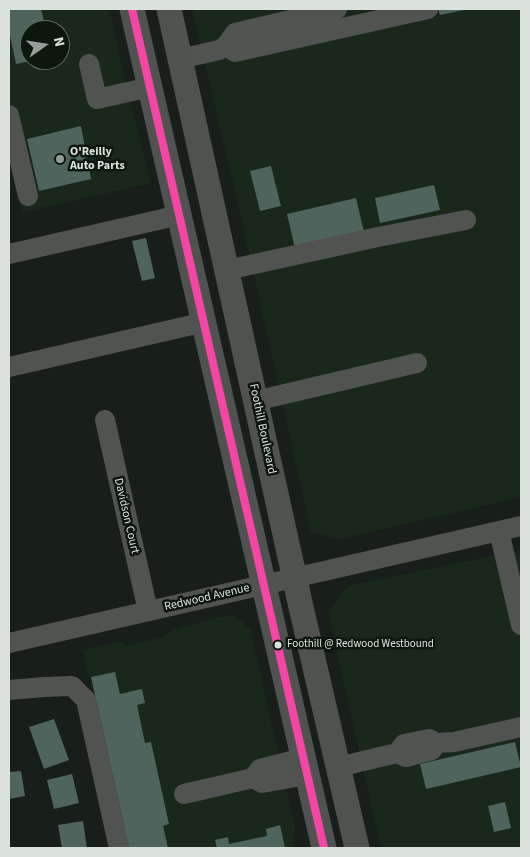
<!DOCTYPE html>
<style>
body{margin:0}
#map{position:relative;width:530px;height:857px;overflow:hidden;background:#181e19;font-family:"Source Sans 3",sans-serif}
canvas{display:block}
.frame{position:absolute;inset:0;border:10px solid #dbe1db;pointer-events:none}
.north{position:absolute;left:20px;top:20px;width:50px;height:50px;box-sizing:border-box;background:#0d170e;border:1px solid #5f6860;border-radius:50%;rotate:77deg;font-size:14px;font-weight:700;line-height:20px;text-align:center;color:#dbe1db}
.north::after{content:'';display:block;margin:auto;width:18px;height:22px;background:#979d97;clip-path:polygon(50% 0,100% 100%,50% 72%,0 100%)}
</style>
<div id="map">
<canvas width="530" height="857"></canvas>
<div class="frame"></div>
<div class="north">N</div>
</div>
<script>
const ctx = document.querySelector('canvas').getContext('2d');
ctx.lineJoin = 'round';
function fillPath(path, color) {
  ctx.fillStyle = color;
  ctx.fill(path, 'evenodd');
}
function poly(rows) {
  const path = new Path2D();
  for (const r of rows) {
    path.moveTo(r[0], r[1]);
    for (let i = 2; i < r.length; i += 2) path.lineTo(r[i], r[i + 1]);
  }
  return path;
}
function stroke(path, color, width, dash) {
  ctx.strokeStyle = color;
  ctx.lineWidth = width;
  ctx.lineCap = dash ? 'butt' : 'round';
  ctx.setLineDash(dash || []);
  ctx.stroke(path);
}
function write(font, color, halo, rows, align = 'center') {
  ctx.font = font + ' "Source Sans 3",sans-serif';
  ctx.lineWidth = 5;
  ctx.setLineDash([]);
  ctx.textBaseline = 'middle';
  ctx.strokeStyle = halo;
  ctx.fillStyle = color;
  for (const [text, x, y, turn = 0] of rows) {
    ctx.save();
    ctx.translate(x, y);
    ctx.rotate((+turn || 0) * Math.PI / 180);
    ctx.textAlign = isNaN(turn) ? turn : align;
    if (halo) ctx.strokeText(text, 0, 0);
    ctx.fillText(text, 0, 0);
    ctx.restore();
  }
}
const built = poly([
 [9,9,107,9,112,20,124,77,151,183,23,212,9,148],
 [30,30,60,30,60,60,30,60],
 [192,9,521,9,521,497,340,539,311,532,243,225],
 [521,550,521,848,381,848,328,612,348,586],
 [233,616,250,628,295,827,293,848,128,848,83,650,117,642,129,646,162,637,178,628,220,617]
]);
const building = poly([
 [9,9,41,9,46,30,30,30,30,61,16,64,9,31],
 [438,9,464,9,464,10,440,15],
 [81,126,91,179,39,191,27,139],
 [271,166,281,206,260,211,250,171],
 [434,185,440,210,380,223,375,198],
 [356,198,364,232,295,248,287,214],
 [146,238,155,278,142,281,132,241],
 [115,672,120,694,142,689,145,703,137,705,145,743,151,742,169,824,163,826,168,848,129,848,91,677],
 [54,719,69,760,44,769,29,727],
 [515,742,521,767,426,789,420,764],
 [21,771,25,796,9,799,9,772],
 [72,774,79,803,54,809,47,780],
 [505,802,511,828,494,832,488,806],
 [83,821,87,848,62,848,58,825],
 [280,825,285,848,217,848,215,840,228,837,229,844,267,836,266,829]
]);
const minor = poly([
 [226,46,235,52,428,9],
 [180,59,219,50,226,46,235,33,337,9],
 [89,64,97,99,150,87],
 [9,115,28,196],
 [9,254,180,215],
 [227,270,378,237,466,220],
 [9,367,205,322],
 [255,401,417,363],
 [105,420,148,611],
 [499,531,521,625],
 [9,643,521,526],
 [9,690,44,687,72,686,86,700,119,848],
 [429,739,436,743,432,750,406,757,397,753,404,744,429,739],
 [436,743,454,742,521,727],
 [338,767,397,753],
 [253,778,262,783,307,775],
 [184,794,253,778,260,769,303,758]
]);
const major = poly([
 [132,9,324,848],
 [169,9,301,607,357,848]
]);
const bus1 = poly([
 [132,9,324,848]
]);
const markers = [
 [60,159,5,"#979d97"],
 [278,645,4.5,"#dbe1db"]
];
const busNames = [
 ["Foothill @ Redwood Westbound",287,645]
];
const poiNames = [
 ["O'Reilly",70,152],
 ["Auto Parts",70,166]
];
const streetNames = [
 ["Foothill Boulevard",262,429,78],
 ["Davidson Court",126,516,77],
 ["Redwood Avenue",207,598,-13]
];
fillPath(built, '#1a281c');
fillPath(building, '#4e645d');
stroke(minor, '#515350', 20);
stroke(major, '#50524f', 25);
stroke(bus1, '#f346a5', 8);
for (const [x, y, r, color] of markers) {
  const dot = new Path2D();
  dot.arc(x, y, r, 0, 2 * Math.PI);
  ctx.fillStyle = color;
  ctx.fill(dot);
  stroke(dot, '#0d170e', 2);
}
write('11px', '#dbe1db', '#0d170e', busNames, 'left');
write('bold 12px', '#dbe1db', '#0d170e', poiNames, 'left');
write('12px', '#dbe1db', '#0d170e', streetNames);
</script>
